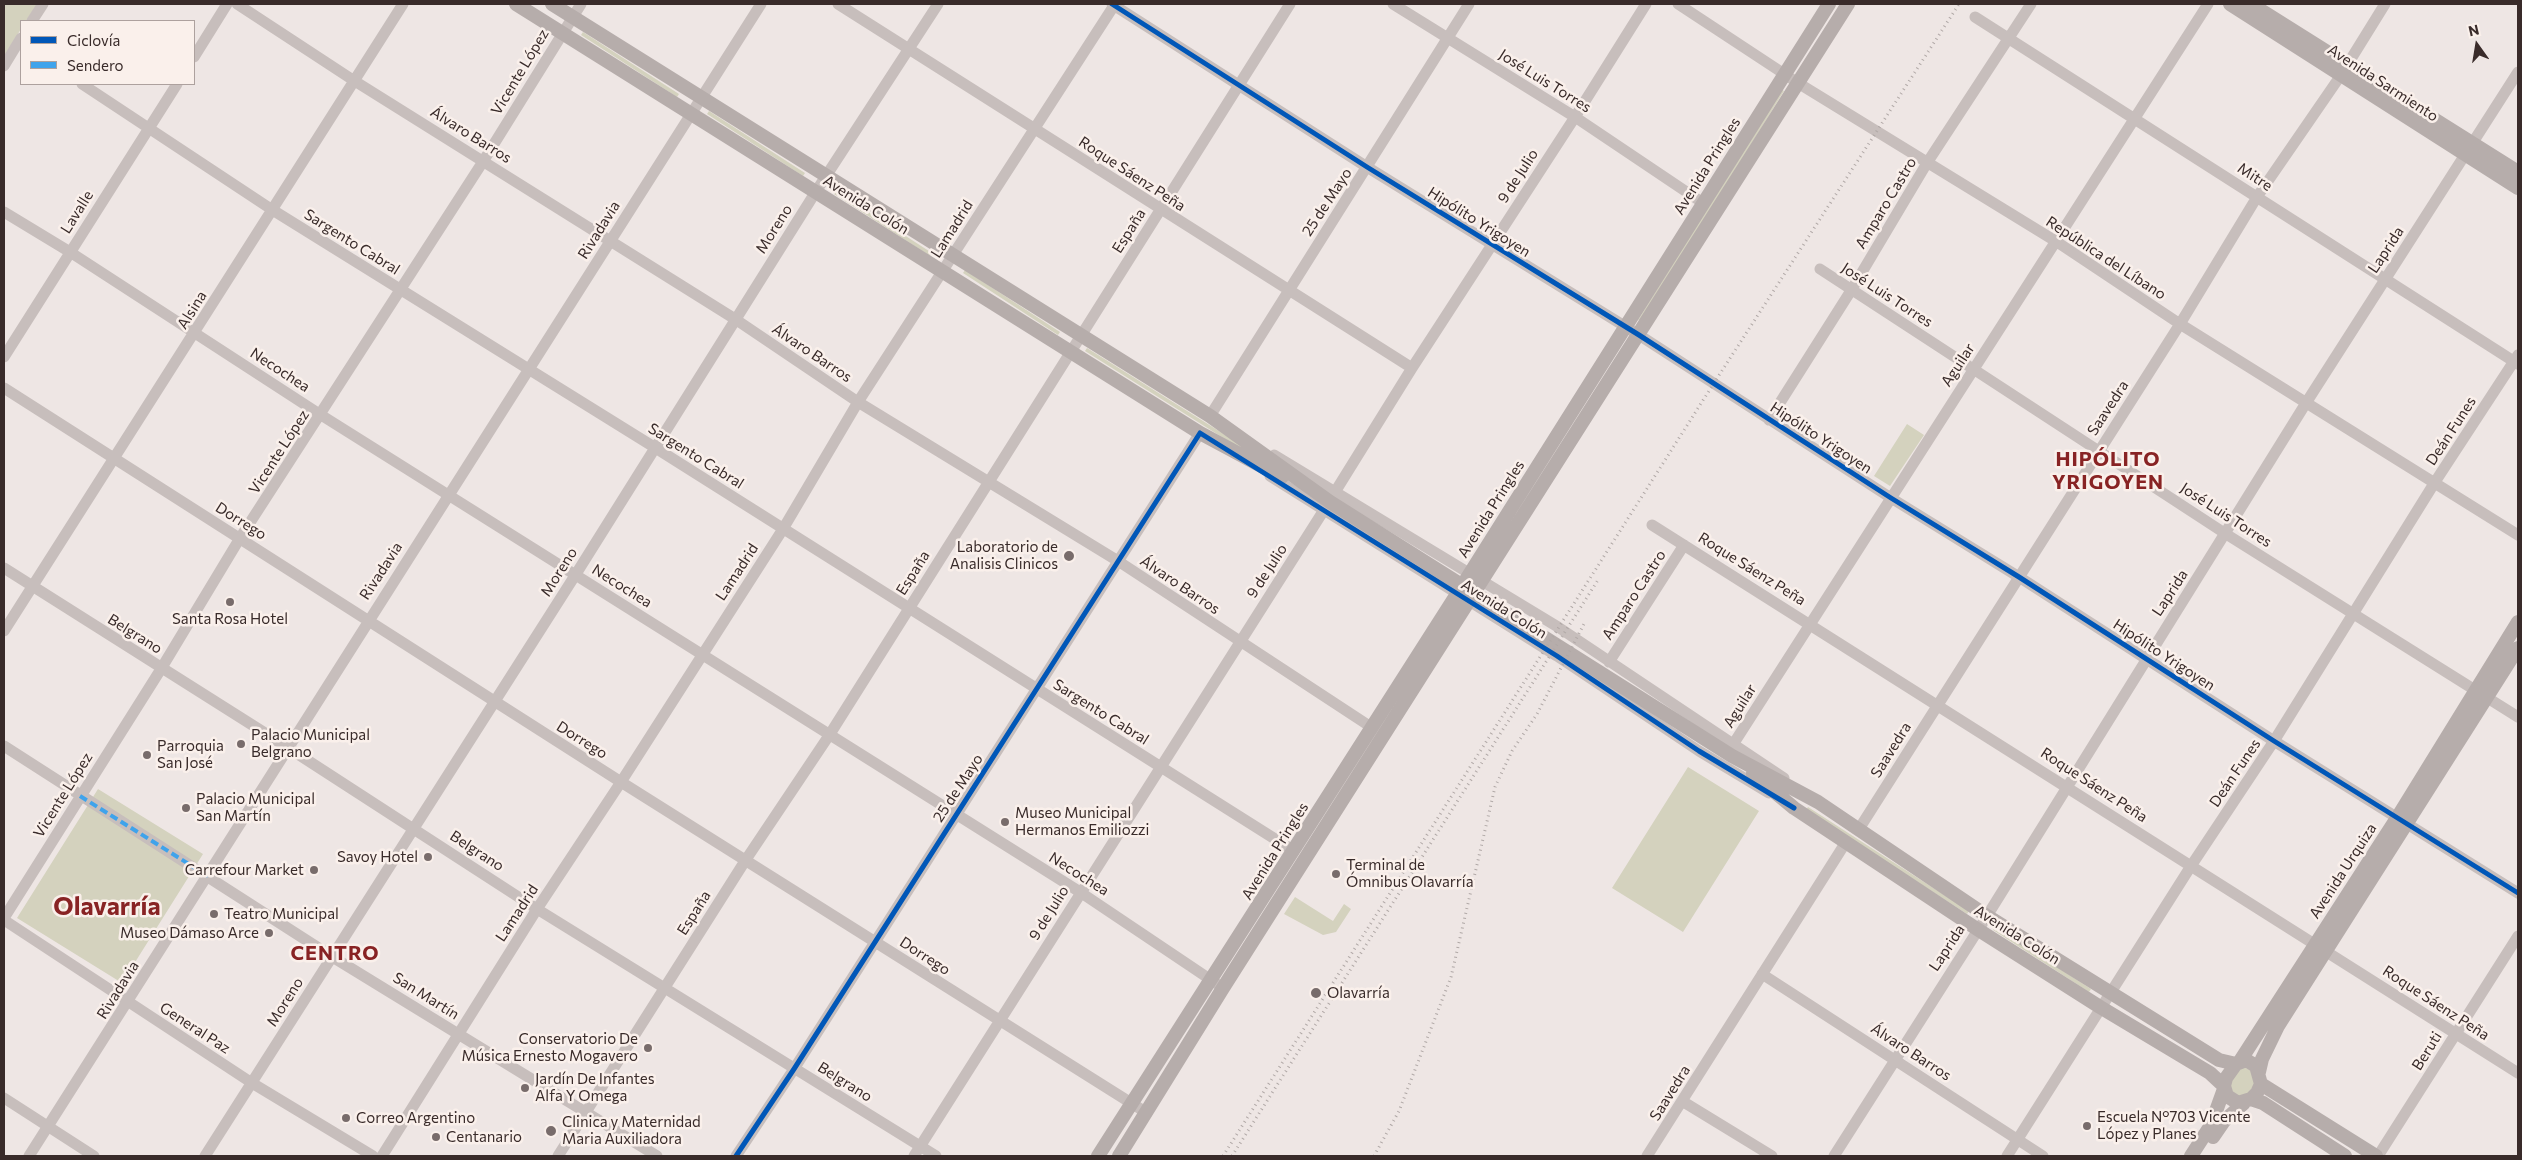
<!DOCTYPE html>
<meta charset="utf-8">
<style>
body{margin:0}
#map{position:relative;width:2522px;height:1160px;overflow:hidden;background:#eee6e4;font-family:Commissioner,sans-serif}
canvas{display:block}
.frame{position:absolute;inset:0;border:5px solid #392b2a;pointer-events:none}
.legend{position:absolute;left:20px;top:20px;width:175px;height:65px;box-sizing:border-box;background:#faf0eb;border:1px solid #ada19e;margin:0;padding:6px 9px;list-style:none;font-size:15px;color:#392b2a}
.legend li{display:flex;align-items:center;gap:10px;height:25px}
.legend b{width:25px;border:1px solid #ada19e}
.north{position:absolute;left:2452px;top:20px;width:50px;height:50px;-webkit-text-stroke:4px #faf0eb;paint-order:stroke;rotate:347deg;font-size:14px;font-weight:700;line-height:20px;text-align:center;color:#392b2a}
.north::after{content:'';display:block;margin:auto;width:18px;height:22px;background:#392b2a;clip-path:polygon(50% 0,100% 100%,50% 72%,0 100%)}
</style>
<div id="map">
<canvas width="2522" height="1160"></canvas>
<div class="frame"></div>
<ul class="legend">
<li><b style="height:6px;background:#0057b8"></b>Ciclovía</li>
<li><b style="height:6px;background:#3fa3eb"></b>Sendero</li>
</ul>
<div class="north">N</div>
</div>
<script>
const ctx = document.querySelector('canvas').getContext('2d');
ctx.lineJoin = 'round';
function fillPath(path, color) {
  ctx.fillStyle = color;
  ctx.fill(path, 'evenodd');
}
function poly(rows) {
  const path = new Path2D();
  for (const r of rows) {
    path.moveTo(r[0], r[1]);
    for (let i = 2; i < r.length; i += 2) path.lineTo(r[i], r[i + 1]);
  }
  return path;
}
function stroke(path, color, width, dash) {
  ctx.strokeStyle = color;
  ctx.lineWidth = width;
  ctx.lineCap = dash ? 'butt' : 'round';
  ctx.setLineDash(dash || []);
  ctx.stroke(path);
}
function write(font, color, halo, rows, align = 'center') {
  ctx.font = font + ' Commissioner,sans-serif';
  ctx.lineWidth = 5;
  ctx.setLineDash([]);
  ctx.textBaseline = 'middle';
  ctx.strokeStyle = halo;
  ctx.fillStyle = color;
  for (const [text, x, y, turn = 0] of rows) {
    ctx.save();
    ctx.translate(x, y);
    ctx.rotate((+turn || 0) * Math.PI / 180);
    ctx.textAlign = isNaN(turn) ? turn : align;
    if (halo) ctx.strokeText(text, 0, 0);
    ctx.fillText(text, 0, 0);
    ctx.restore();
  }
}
const green = poly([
 [4,4,37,4,26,21,21,21,21,29,4,56],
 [583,32,679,94,677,97,581,35],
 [1781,89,1784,91,1642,322,1638,320],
 [709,111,805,173,803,176,707,114],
 [836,191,932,253,930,256,834,194],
 [965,270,1060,332,1058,335,963,273],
 [1087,348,1246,448,1244,451,1085,351],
 [1907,424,1924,435,1890,486,1874,476],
 [1688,767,1759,811,1683,932,1612,888],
 [98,789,203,854,122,983,17,918],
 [1808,807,1969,911,1967,914,1806,810],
 [1295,897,1333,921,1344,904,1351,909,1336,932,1323,935,1284,914],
 [1995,927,2091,989,2089,992,1993,930],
 [2243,1067,2254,1071,2256,1083,2248,1094,2239,1098,2232,1094,2230,1082,2237,1072]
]);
const minor = poly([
 [237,4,353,80,735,319,858,402,1118,561,1371,727],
 [838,4,1412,368],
 [1112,4,1367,167,1639,335,1891,498,2019,577,2274,741,2518,893],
 [1393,4,1575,117,1703,203],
 [1678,4,1798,83,2057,242,2180,324,2518,535],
 [1975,17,2518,364],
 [32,21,43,4],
 [194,57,227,4],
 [4,66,21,38],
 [82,84,271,209,654,447,1294,851],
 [4,212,70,252,321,415,1080,892,1223,988],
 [1820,269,2226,534,2518,717],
 [4,357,177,84],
 [4,388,621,782,1147,1113],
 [1216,419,1210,416,1469,4],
 [1769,420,1852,289,1927,163,2031,4],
 [1274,455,1558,627,1784,778],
 [1270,476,1557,656,1699,751,1769,793],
 [1335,492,1412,368,1575,117,1646,4],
 [1652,525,2518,1073],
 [4,568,287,747,537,909,936,1156],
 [4,631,403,4],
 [1609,662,1684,545],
 [1734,743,2208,4],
 [4,746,331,956,657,1156],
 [1859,829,2180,324,2257,197,2341,75,2385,4],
 [4,918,161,669,240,538,484,160,581,4],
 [4,920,252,1083,373,1156],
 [1762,974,2043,1156],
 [4,1098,94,1156],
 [1682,1101,1772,1156],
 [29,1156,761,4],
 [205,1156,576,574,815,193,938,4],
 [382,1156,537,909,621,782,783,529,858,402,1115,4],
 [558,1156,745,861,830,734,1290,4],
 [736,1156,794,1069,1200,433,1205,436],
 [914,1156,1324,510],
 [1647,1156,1846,842],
 [1834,1156,1987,916,2306,403,2518,72],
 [2007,1156,2191,866,2274,741,2435,482,2518,355],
 [2378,1156,2518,936]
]);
const major = poly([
 [516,4,1200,433,1282,477],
 [552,4,1210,416,1330,502,1732,756,1818,802,1987,916,2219,1060,2236,1064],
 [2230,4,2518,188],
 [2251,4,2518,172],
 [1753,774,1794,808,1977,929,2100,1007,2210,1073,2224,1086],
 [2246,1060,2256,1066,2261,1084,2257,1093,2251,1099,2238,1103,2227,1096,2224,1086,2226,1078,2236,1064,2246,1060],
 [2240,1061,2397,818,2518,622],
 [2259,1072,2262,1059,2278,1026,2518,648],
 [2261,1084,2376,1156],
 [2251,1099,2263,1103,2345,1156],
 [2213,1137,2224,1121,2244,1103],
 [1098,1156,1457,594,1829,4],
 [1119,1156,1223,988,1848,4],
 [2191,1156,2211,1125,2224,1089]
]);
const rail = poly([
 [1223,1156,1714,383,1959,4],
 [1232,1156,1598,580],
 [1374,1156,1399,1111,1451,977,1495,787,1512,751,1537,714,1585,622]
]);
const quiet = poly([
 [80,796,208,876]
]);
const cycleway = poly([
 [1112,4,1367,167,1639,335,1891,498,2019,577,2274,741,2518,893],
 [736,1156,794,1069,1200,433,1557,656,1699,751,1794,808]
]);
const markers = [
 [1069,556,6,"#786c6b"],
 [230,602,5,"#786c6b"],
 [241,744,5,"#786c6b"],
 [147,755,5,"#786c6b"],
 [186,808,5,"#786c6b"],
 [1005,822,5,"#786c6b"],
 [428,857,5,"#786c6b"],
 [314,870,5,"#786c6b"],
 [1336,874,5,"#786c6b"],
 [214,914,5,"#786c6b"],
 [269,933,5,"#786c6b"],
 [1316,993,6,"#786c6b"],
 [648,1048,5,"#786c6b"],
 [525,1088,5,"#786c6b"],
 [346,1118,5,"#786c6b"],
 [2087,1126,5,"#786c6b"],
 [551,1131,6,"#786c6b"],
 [436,1137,5,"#786c6b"]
];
const streetNames = [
 ["Vicente López",520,72,-59],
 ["José Luis Torres",1545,81,32],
 ["Avenida Sarmiento",2383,83,33],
 ["Álvaro Barros",471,135,32],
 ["Avenida Pringles",1707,166,-58],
 ["Roque Sáenz Peña",1132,174,33],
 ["9 de Julio",1518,176,-57],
 ["Mitre",2255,177,33],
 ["25 de Mayo",1327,202,-57],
 ["Amparo Castro",1886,203,-59],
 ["Avenida Colón",866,205,32],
 ["Lavalle",77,212,-58],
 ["Hipólito Yrigoyen",1479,222,32],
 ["Moreno",774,229,-58],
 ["Lamadrid",952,229,-58],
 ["Rivadavia",599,230,-58],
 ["España",1129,231,-58],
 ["Sargento Cabral",352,242,32],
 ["Laprida",2386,250,-57],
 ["República del Líbano",2106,258,33],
 ["José Luis Torres",1887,295,33],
 ["Alsina",192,310,-58],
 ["Álvaro Barros",812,353,34],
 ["Aguilar",1958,365,-57],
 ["Necochea",280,370,33],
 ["Saavedra",2108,408,-57],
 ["Deán Funes",2451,431,-57],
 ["Hipólito Yrigoyen",1821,438,33],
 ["Vicente López",279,452,-57],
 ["Sargento Cabral",696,456,32],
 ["Avenida Pringles",1491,509,-58],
 ["José Luis Torres",2226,515,33],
 ["Dorrego",241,521,32],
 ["Roque Sáenz Peña",1752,569,32],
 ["Rivadavia",381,571,-57],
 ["9 de Julio",1267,571,-57],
 ["Moreno",559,572,-58],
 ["Lamadrid",737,572,-57],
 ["España",913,573,-58],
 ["Álvaro Barros",1180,585,34],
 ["Necochea",622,586,32],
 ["Laprida",2170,593,-57],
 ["Amparo Castro",1634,595,-57],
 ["Avenida Colón",1504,609,32],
 ["Belgrano",135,634,32],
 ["Hipólito Yrigoyen",2164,655,33],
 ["Aguilar",1740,706,-58],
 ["Sargento Cabral",1101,712,32],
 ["Dorrego",582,740,32],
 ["Saavedra",1891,750,-58],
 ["Deán Funes",2235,773,-56],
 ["Roque Sáenz Peña",2094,785,33],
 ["25 de Mayo",958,788,-57],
 ["Vicente López",63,795,-58],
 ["Belgrano",477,851,33],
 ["Avenida Pringles",1275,851,-58],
 ["Avenida Urquiza",2343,871,-57],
 ["Necochea",1079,874,32],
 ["Lamadrid",517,913,-57],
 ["España",694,913,-58],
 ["9 de Julio",1049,913,-58],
 ["Avenida Colón",2017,935,32],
 ["Laprida",1947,948,-57],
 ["Dorrego",925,956,33],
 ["Rivadavia",118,990,-58],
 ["San Martín",426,996,32],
 ["Moreno",285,1002,-58],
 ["Roque Sáenz Peña",2436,1003,33],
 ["General Paz",195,1028,33],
 ["Beruti",2427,1051,-58],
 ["Álvaro Barros",1911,1052,33],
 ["Belgrano",845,1082,32],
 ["Saavedra",1670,1093,-58]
];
const poiNames = [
 ["Laboratorio de",1058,547,"right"],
 ["Analisis Clinicos",1058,564,"right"],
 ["Santa Rosa Hotel",230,619,"center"],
 ["Palacio Municipal",251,735],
 ["Belgrano",251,752],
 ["Parroquia",157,746],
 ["San José",157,763],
 ["Palacio Municipal",196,799],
 ["San Martín",196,816],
 ["Museo Municipal",1015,813],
 ["Hermanos Emiliozzi",1015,830],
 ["Savoy Hotel",418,857,"right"],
 ["Terminal de",1346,865],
 ["Ómnibus Olavarría",1346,882],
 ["Carrefour Market",304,870,"right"],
 ["Teatro Municipal",224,914],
 ["Museo Dámaso Arce",259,933,"right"],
 ["Olavarría",1327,993],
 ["Conservatorio De",638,1039,"right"],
 ["Música Ernesto Mogavero",638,1056,"right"],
 ["Jardín De Infantes",535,1079],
 ["Alfa Y Omega",535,1096],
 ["Escuela N°703 Vicente",2097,1117],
 ["López y Planes",2097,1134],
 ["Correo Argentino",356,1118],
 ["Clinica y Maternidad",562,1122],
 ["Maria Auxiliadora",562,1139],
 ["Centanario",446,1137]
];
const districtNames = [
 ["HIPÓLITO",2108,459],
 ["YRIGOYEN",2108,482],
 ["CENTRO",335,953]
];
const townNames = [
 ["Olavarría",107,907]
];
fillPath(green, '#d4d2be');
stroke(minor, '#c7bebc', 11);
stroke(major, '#b6adab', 14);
stroke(rail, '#b0a8a6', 3, [1, 4]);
stroke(quiet, '#3fa3eb', 4, [8, 4]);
stroke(cycleway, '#0057b8', 5);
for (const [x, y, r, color] of markers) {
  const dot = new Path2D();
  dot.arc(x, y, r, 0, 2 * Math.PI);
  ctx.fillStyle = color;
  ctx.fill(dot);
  stroke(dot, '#faf0eb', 2);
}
write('15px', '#392b2a', '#faf0eb', streetNames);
write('15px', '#392b2a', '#faf0eb', poiNames, 'left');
ctx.letterSpacing = '1px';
write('bold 20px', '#882324', '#faf0eb', districtNames);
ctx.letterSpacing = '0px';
write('bold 25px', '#882324', '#faf0eb', townNames);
</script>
